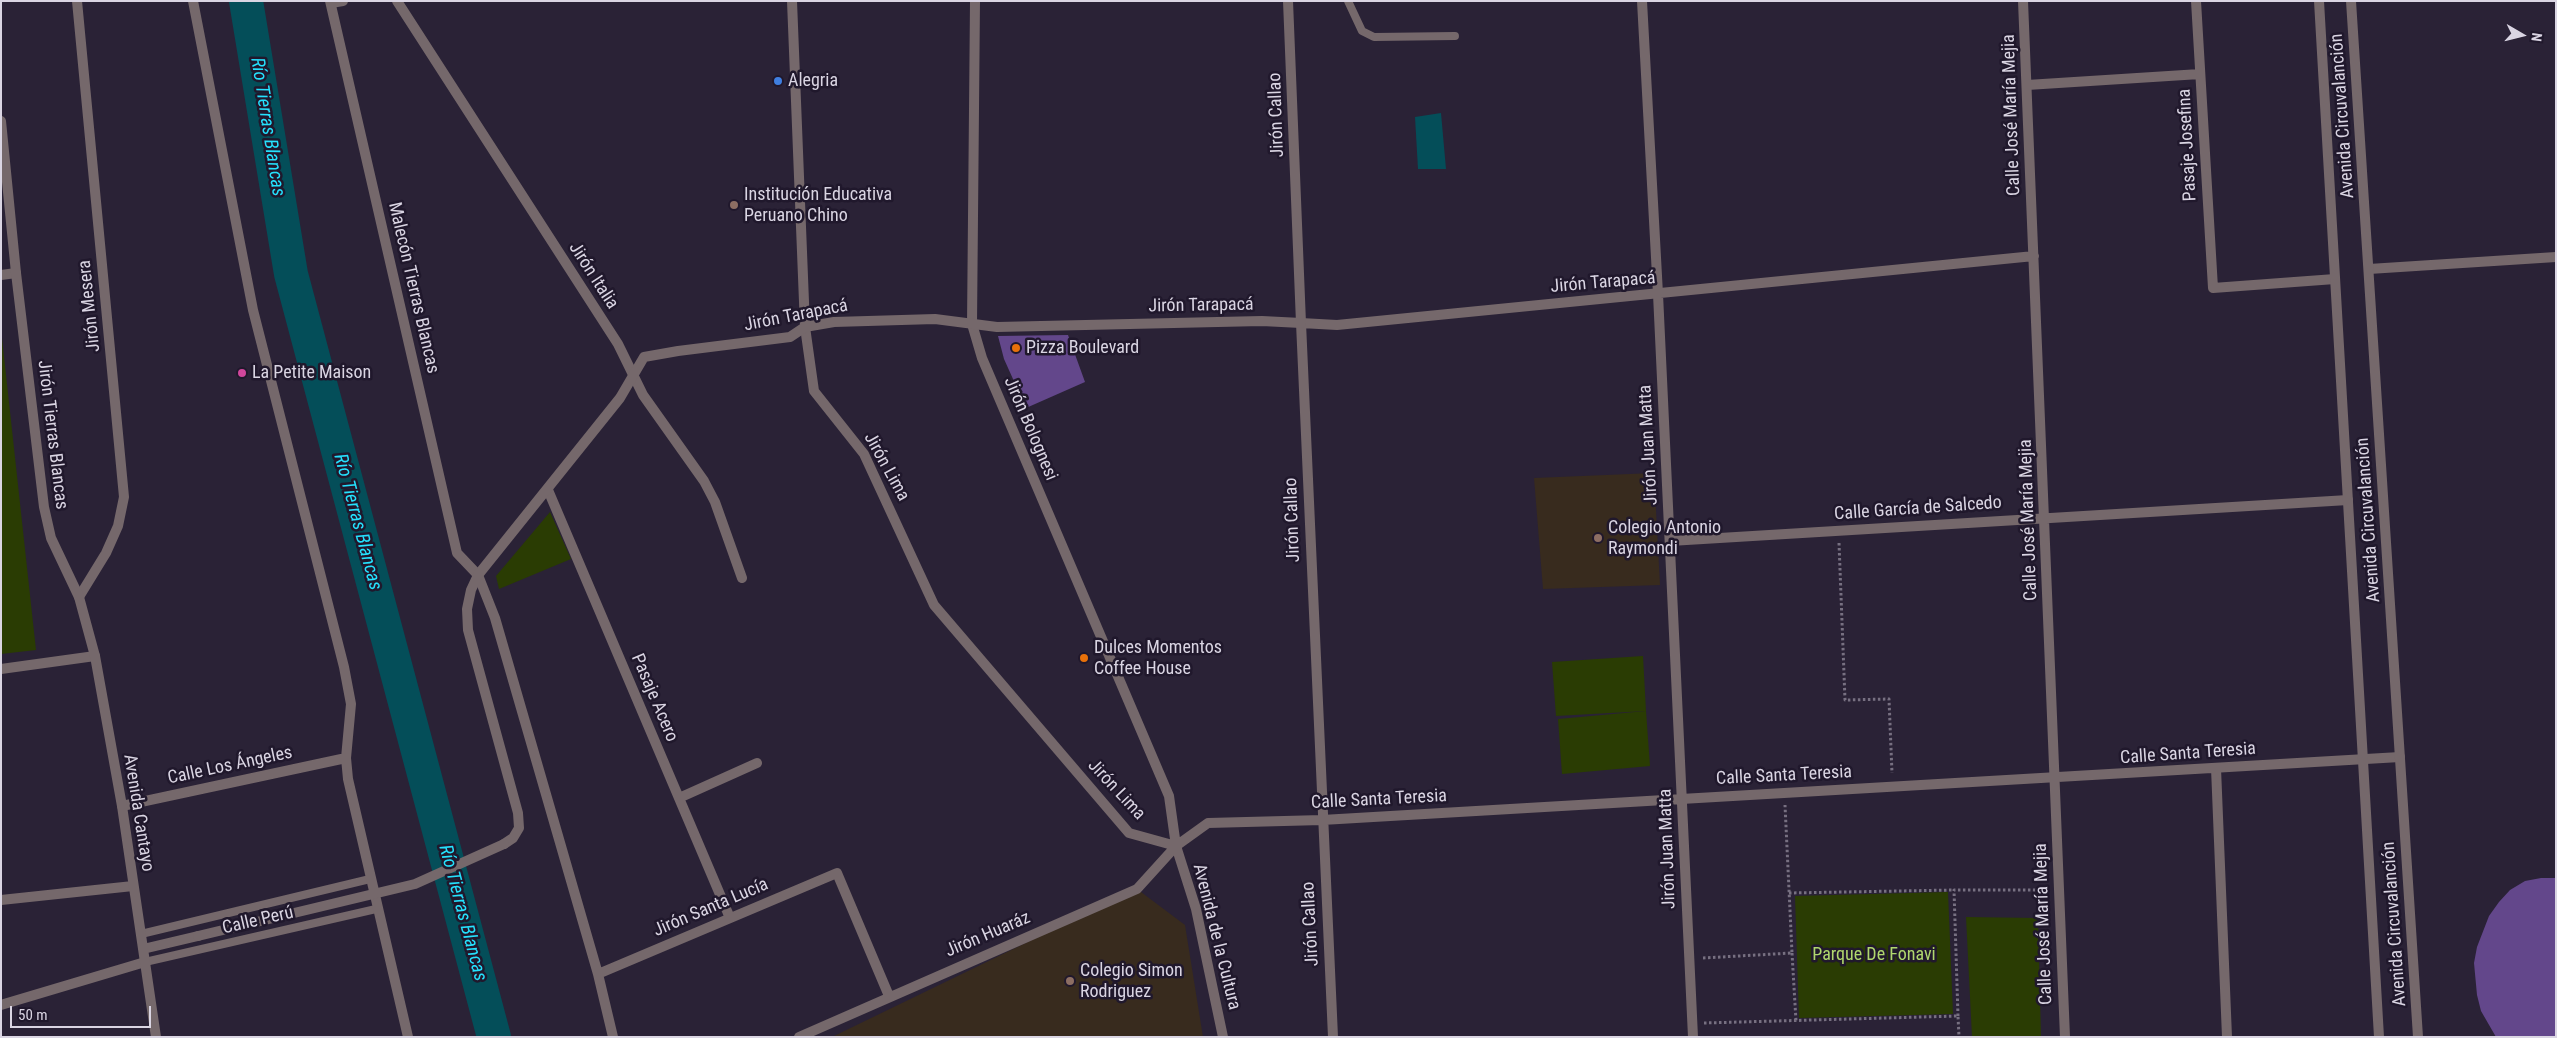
<!DOCTYPE html>
<meta charset="utf-8">
<style>
body{margin:0}
#map{position:relative;width:2557px;height:1038px;overflow:hidden;background:#2a2236;font-family:"Roboto Condensed",sans-serif}
canvas{display:block}
.frame{position:absolute;inset:0;border:2px solid #dad5e3;pointer-events:none}
.north{position:absolute;left:2497px;top:10px;width:50px;height:50px;-webkit-text-stroke:4px #20182c;paint-order:stroke;rotate:98deg;font-size:14px;font-weight:700;line-height:20px;text-align:center;color:#dad5e3}
.north::after{content:'';display:block;margin:auto;width:18px;height:22px;background:#dad5e3;clip-path:polygon(50% 0,100% 100%,50% 72%,0 100%)}
.scale{position:absolute;left:10px;top:1006px;width:141px;height:22px;box-sizing:border-box;border:2px solid #dad5e3;border-top:0;padding-left:6px;font-size:15px;line-height:18px;white-space:nowrap;color:#dad5e3;-webkit-text-stroke:4px #20182c;paint-order:stroke}
</style>
<div id="map">
<canvas width="2557" height="1038"></canvas>
<div class="frame"></div>
<div class="north">N</div>
<div class="scale">50 m</div>
</div>
<script>
const ctx = document.querySelector('canvas').getContext('2d');
ctx.lineJoin = 'round';
function fillPath(path, color) {
  ctx.fillStyle = color;
  ctx.fill(path, 'evenodd');
}
function poly(rows) {
  const path = new Path2D();
  for (const r of rows) {
    path.moveTo(r[0], r[1]);
    for (let i = 2; i < r.length; i += 2) path.lineTo(r[i], r[i + 1]);
  }
  return path;
}
function stroke(path, color, width, dash) {
  ctx.strokeStyle = color;
  ctx.lineWidth = width;
  ctx.lineCap = dash ? 'butt' : 'round';
  ctx.setLineDash(dash || []);
  ctx.stroke(path);
}
function write(font, color, halo, rows, align = 'center') {
  ctx.font = font + ' "Roboto Condensed",sans-serif';
  ctx.lineWidth = 5;
  ctx.setLineDash([]);
  ctx.textBaseline = 'middle';
  ctx.strokeStyle = halo;
  ctx.fillStyle = color;
  for (const [text, x, y, turn = 0] of rows) {
    ctx.save();
    ctx.translate(x, y);
    ctx.rotate((+turn || 0) * Math.PI / 180);
    ctx.textAlign = isNaN(turn) ? turn : align;
    if (halo) ctx.strokeText(text, 0, 0);
    ctx.fillText(text, 0, 0);
    ctx.restore();
  }
}
const education = poly([
 [1654,473,1660,585,1543,589,1534,478],
 [1137,889,1185,925,1203,1037,832,1037]
]);
const green = poly([
 [1,329,36,650,1,654],
 [550,512,571,559,499,589,496,576],
 [1643,656,1646,711,1556,716,1552,662],
 [1646,711,1650,766,1562,774,1558,719],
 [1948,892,1953,1014,1799,1018,1795,896],
 [1966,917,2038,918,2041,1037,1972,1037]
]);
const water = poly([
 [1441,113,1446,169,1418,169,1415,117]
]);
const river = poly([
 [246,1,291,274,494,1037]
]);
const building = poly([
 [1068,335,1085,382,1026,408,1004,359,998,336],
 [2541,878,2556,878,2556,1037,2496,1037,2481,1011,2477,995,2474,963,2477,947,2489,916,2499,902,2510,890,2525,881]
]);
const path = poly([
 [1839,543,1845,700,1889,699,1892,773],
 [1789,893,1954,890],
 [1792,953,1796,1021],
 [1703,958,1792,953,1785,805],
 [1958,1016,1954,890,2046,890],
 [1704,1023,1958,1016,1959,1037]
]);
const service = poly([
 [1348,1,1362,31,1374,37,1455,36],
 [141,934,370,879],
 [145,962,376,909]
]);
const minor = poly([
 [77,1,124,497,118,526,106,553,79,597],
 [193,1,253,310,344,667,351,704,346,758,348,779,408,1037],
 [330,1,457,553,478,575,495,618,598,974,613,1037],
 [397,1,618,344,643,395,704,481,715,502,742,578],
 [975,1,972,324,982,358,1169,796,1176,846,1196,909,1223,1037],
 [1642,1,1658,294,1693,1037],
 [2023,1,2065,1037],
 [2196,1,2213,288,2335,279],
 [331,3,343,1],
 [2027,85,2200,74],
 [2369,269,2556,257],
 [1,275,16,273],
 [805,327,814,391,864,454,934,605,1129,833,1176,846],
 [548,490,730,918],
 [1670,541,2348,500],
 [1,669,95,656],
 [2216,768,2227,1037],
 [679,798,757,763],
 [122,806,346,758],
 [1,900,133,886],
 [598,974,837,873,889,996],
 [1,1005,145,962],
 [799,1037,1137,889,1176,846,1208,823,1322,820,2400,757],
 [1333,1037,1301,323,1337,325,2034,256]
]);
const tertiary = poly([
 [792,1,805,327],
 [2319,1,2379,1037],
 [2351,1,2418,1037],
 [1,121,16,273,44,507,51,538,79,597,95,656,122,806,156,1037],
 [504,844,513,838,519,828,518,813,468,630,467,609,471,590,478,575,620,398,644,357,678,351,790,337,805,327,834,322,935,319,997,327,1262,321,1301,323,1288,1],
 [143,949,198,936]
]);
const tertiaryBridge = poly([
 [198,936,415,884,504,844]
]);
const markers = [
 [778,81,5,"#3f7fe0"],
 [734,205,5,"#8d6e63"],
 [1016,348,5,"#e8710a"],
 [242,373,5,"#d1479c"],
 [1598,538,5,"#8d6e63"],
 [1084,658,5,"#e8710a"],
 [1070,981,5,"#8d6e63"]
];
const poiNames = [
 ["Alegria",788,81],
 ["Institución Educativa",744,195],
 ["Peruano Chino",744,216],
 ["Pizza Boulevard",1026,348],
 ["La Petite Maison",252,373],
 ["Colegio Antonio",1608,528],
 ["Raymondi",1608,549],
 ["Dulces Momentos",1094,648],
 ["Coffee House",1094,669],
 ["Colegio Simon",1080,971],
 ["Rodriguez",1080,992]
];
const streetNames = [
 ["Jirón Callao",1277,115,-92],
 ["Calle José María Mejia",2012,115,-92],
 ["Avenida Circuvalanción",2343,116,-94],
 ["Pasaje Josefina",2188,145,-93],
 ["Jirón Italia",593,276,57],
 ["Jirón Tarapacá",1603,283,-5],
 ["Malecón Tierras Blancas",413,288,77],
 ["Jirón Mesera",90,306,-96],
 ["Jirón Tarapacá",1201,306,-1],
 ["Jirón Tarapacá",796,316,-11],
 ["Jirón Bolognesi",1030,429,67],
 ["Jirón Tierras Blancas",52,435,83],
 ["Jirón Juan Matta",1649,445,-93],
 ["Jirón Lima",886,467,61],
 ["Calle García de Salcedo",1918,509,-4],
 ["Jirón Callao",1293,520,-92],
 ["Calle José María Mejia",2029,520,-92],
 ["Avenida Circuvalanción",2369,520,-94],
 ["Pasaje Acero",654,698,67],
 ["Calle Santa Teresia",2188,754,-4],
 ["Calle Los Ángeles",230,766,-12],
 ["Calle Santa Teresia",1784,776,-3],
 ["Jirón Lima",1116,790,47],
 ["Calle Santa Teresia",1379,800,-3],
 ["Avenida Cantayo",138,813,81],
 ["Jirón Juan Matta",1668,849,-92],
 ["Jirón Santa Lucía",711,908,-23],
 ["Calle Perú",258,921,-13],
 ["Jirón Callao",1311,924,-93],
 ["Calle José María Mejia",2044,924,-92],
 ["Avenida Circuvalanción",2395,924,-94],
 ["Jirón Huaráz",988,935,-23],
 ["Avenida de la Cultura",1216,937,76]
];
const parkNames = [
 ["Parque De Fonavi",1874,955]
];
const waterNames = [
 ["Río Tierras Blancas",267,127,81],
 ["Río Tierras Blancas",357,522,75],
 ["Río Tierras Blancas",462,913,75]
];
fillPath(education, '#382b1e');
fillPath(green, '#2a3c03');
fillPath(water, '#044e59');
stroke(river, '#044e59', 34);
fillPath(building, '#63478b');
stroke(path, '#777081', 3, [2.5, 2.5]);
stroke(service, '#75686b', 8);
stroke(minor, '#75686b', 10);
stroke(tertiary, '#75686b', 10);
stroke(tertiaryBridge, '#75686b', 10);
for (const [x, y, r, color] of markers) {
  const dot = new Path2D();
  dot.arc(x, y, r, 0, 2 * Math.PI);
  ctx.fillStyle = color;
  ctx.fill(dot);
  stroke(dot, '#20182c', 2);
}
write('18px', '#dad5e3', '#20182c', poiNames, 'left');
write('18px', '#dad5e3', '#20182c', streetNames);
write('18px', '#b0d76e', '#20182c', parkNames);
write('italic 19px', '#25e1fd', '#20182c', waterNames);
</script>
